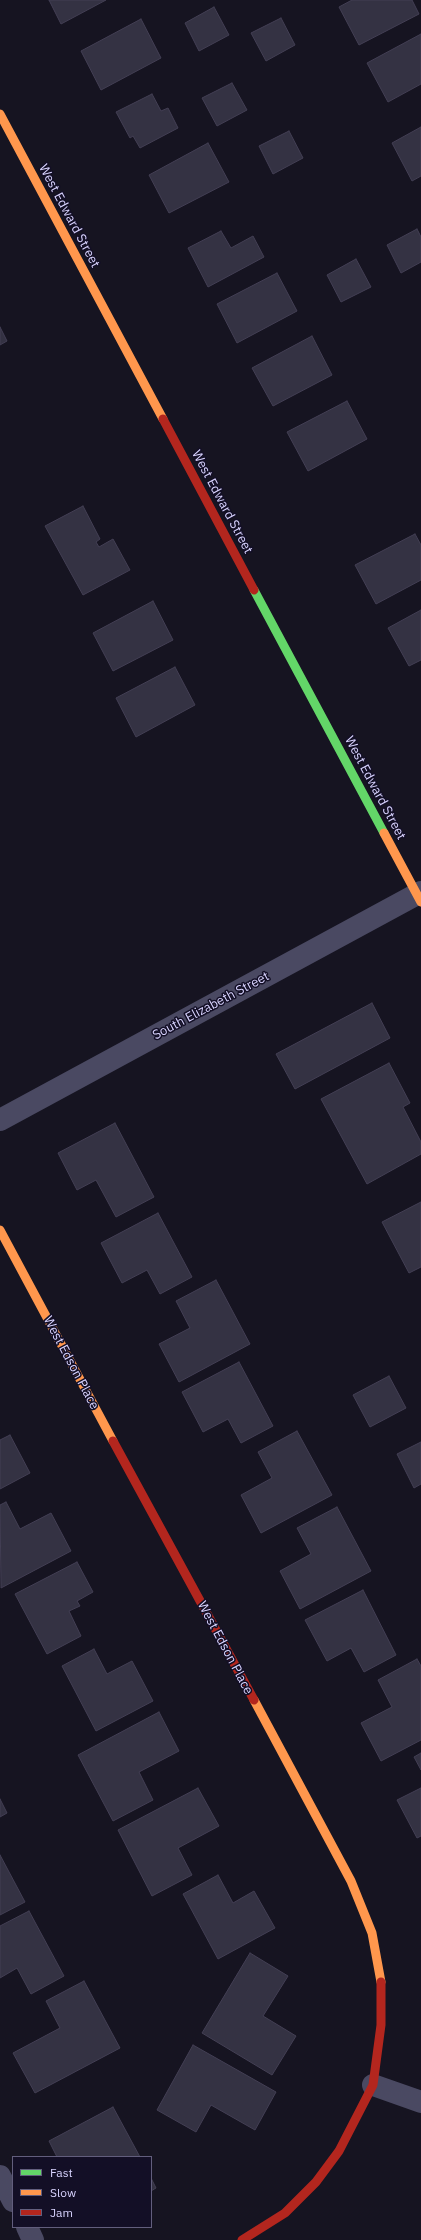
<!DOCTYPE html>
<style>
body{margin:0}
#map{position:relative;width:421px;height:2240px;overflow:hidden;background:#161421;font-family:"IBM Plex Sans",sans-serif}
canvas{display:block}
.legend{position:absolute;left:12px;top:2156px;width:140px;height:72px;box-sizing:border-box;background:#130f26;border:1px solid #625e7d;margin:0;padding:5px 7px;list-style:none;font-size:12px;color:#d9d4ff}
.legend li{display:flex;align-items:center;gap:8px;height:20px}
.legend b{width:20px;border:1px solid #625e7d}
</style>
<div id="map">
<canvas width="421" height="2240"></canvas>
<ul class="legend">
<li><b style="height:5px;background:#63d668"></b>Fast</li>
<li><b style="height:5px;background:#ff974d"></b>Slow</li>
<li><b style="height:5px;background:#b3261e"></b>Jam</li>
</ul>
</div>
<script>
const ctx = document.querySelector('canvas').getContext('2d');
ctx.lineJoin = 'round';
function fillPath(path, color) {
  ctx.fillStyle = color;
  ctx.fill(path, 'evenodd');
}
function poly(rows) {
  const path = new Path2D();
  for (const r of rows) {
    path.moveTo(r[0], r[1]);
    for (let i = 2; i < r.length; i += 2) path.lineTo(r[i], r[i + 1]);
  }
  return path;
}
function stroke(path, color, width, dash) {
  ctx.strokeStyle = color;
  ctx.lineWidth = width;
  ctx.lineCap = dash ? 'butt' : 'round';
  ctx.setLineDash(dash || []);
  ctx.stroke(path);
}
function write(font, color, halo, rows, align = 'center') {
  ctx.font = font + ' "IBM Plex Sans",sans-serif';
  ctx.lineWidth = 3;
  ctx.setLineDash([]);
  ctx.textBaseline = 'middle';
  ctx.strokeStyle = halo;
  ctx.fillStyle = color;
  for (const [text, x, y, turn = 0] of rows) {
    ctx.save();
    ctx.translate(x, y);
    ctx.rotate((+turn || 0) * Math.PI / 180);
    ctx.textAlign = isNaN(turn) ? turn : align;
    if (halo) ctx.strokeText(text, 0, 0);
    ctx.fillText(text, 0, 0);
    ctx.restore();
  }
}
const building = poly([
 [49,0,106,0,61,24,49,0],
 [352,0,412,0,419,14,359,45,339,7,352,0],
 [214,7,229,35,199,51,185,23,214,7],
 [281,18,295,45,266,61,251,33,281,18],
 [141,19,161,58,101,90,81,51,141,19],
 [421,34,421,84,388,102,367,63,421,34],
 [232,83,247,110,217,126,202,98,232,83],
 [152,94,161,111,168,108,178,128,140,148,133,136,130,138,116,112,152,94],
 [421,127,421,176,412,181,392,143,421,127],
 [289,131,303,158,273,174,259,146,289,131],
 [208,143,229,182,169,213,149,175,208,143],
 [417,229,421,237,421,262,401,273,387,245,417,229],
 [221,231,231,248,253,236,264,257,208,287,188,248,221,231],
 [356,259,371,287,341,302,327,275,356,259],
 [277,273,297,311,237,343,217,304,277,273],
 [0,327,7,341,0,345,0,327],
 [312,336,332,375,273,406,252,368,312,336],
 [347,401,367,439,308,471,287,432,347,401],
 [83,506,100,539,96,542,99,547,113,539,130,570,83,595,45,526,83,506],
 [415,534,421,545,421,580,376,604,355,565,415,534],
 [153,601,173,640,113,671,93,633,153,601],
 [421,610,421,660,409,666,388,628,421,610],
 [175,667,195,705,136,737,116,698,175,667],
 [372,1003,390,1038,295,1089,276,1054,372,1003],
 [389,1063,410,1103,403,1107,421,1142,421,1154,367,1184,321,1099,389,1063],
 [115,1123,154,1197,116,1217,96,1180,77,1190,58,1153,115,1123],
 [421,1202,421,1267,409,1273,382,1222,421,1202],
 [158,1213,192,1277,160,1294,147,1270,122,1283,101,1243,158,1213],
 [216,1280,250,1344,179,1382,159,1344,190,1328,176,1301,216,1280],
 [239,1362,273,1426,241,1443,228,1419,203,1432,182,1392,239,1362],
 [389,1376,406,1408,370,1427,353,1395,389,1376],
 [297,1431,332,1495,261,1533,241,1495,272,1478,258,1452,297,1431],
 [10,1435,30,1473,0,1489,0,1440,10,1435],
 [421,1442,421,1484,414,1488,397,1454,421,1442],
 [6,1502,20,1529,51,1513,71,1551,1,1588,0,1505,6,1502],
 [337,1507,371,1571,300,1609,280,1571,311,1554,297,1528,337,1507],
 [77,1562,93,1592,77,1601,80,1606,69,1611,81,1636,47,1654,15,1594,77,1562],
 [363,1590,396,1655,364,1672,351,1648,327,1661,305,1620,363,1590],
 [94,1649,107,1674,132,1661,153,1701,96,1731,62,1666,94,1649],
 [417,1659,421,1666,421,1740,381,1761,361,1723,392,1707,378,1680,417,1659],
 [159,1712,179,1751,139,1772,153,1800,113,1821,78,1755,159,1712],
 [421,1753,421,1770,414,1757,421,1753],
 [198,1788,219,1826,178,1848,192,1875,152,1896,118,1830,198,1788],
 [421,1788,421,1836,417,1838,397,1800,421,1788],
 [0,1799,7,1813,0,1817,0,1799],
 [0,1855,25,1902,0,1915,0,1855],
 [218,1875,233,1903,254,1891,275,1928,218,1959,183,1894,218,1875],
 [29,1911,64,1976,31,1994,17,1968,0,1978,0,1926,29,1911],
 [250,1953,288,1976,263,2016,296,2036,272,2075,202,2033,250,1953],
 [84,1981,120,2048,35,2093,13,2053,60,2028,46,2001,84,1981],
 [193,2045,276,2092,255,2130,211,2105,196,2132,157,2110,193,2045],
 [113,2107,140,2157,57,2157,49,2141,113,2107],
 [151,2178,156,2188,151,2191,151,2178]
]);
const street = poly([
 [0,1120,421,892],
 [373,2085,421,2102],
 [0,2176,13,2201],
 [27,2227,33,2240]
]);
const fast = poly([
 [254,590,384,833]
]);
const slow = poly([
 [0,114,163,419],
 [384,833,421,902],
 [0,1230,113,1441],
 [254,1700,351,1881,372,1933,381,1982]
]);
const jam = poly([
 [163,419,254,590],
 [113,1441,254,1700],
 [242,2240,285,2213,316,2182,339,2151,373,2085,381,2025,381,1982]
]);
const streetNames = [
 ["West Edward Street",69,216,62],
 ["West Edward Street",222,502,62],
 ["West Edward Street",375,788,62],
 ["South Elizabeth Street",211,1006,-28],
 ["West Edson Place",71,1363,62],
 ["West Edson Place",225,1648,62]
];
fillPath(building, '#343243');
stroke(building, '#433f54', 1);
stroke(street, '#4a4962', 22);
stroke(fast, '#63d668', 9);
stroke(slow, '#ff974d', 9);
stroke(jam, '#b3261e', 9);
write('13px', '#d9d4ff', '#130f26', streetNames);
</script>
